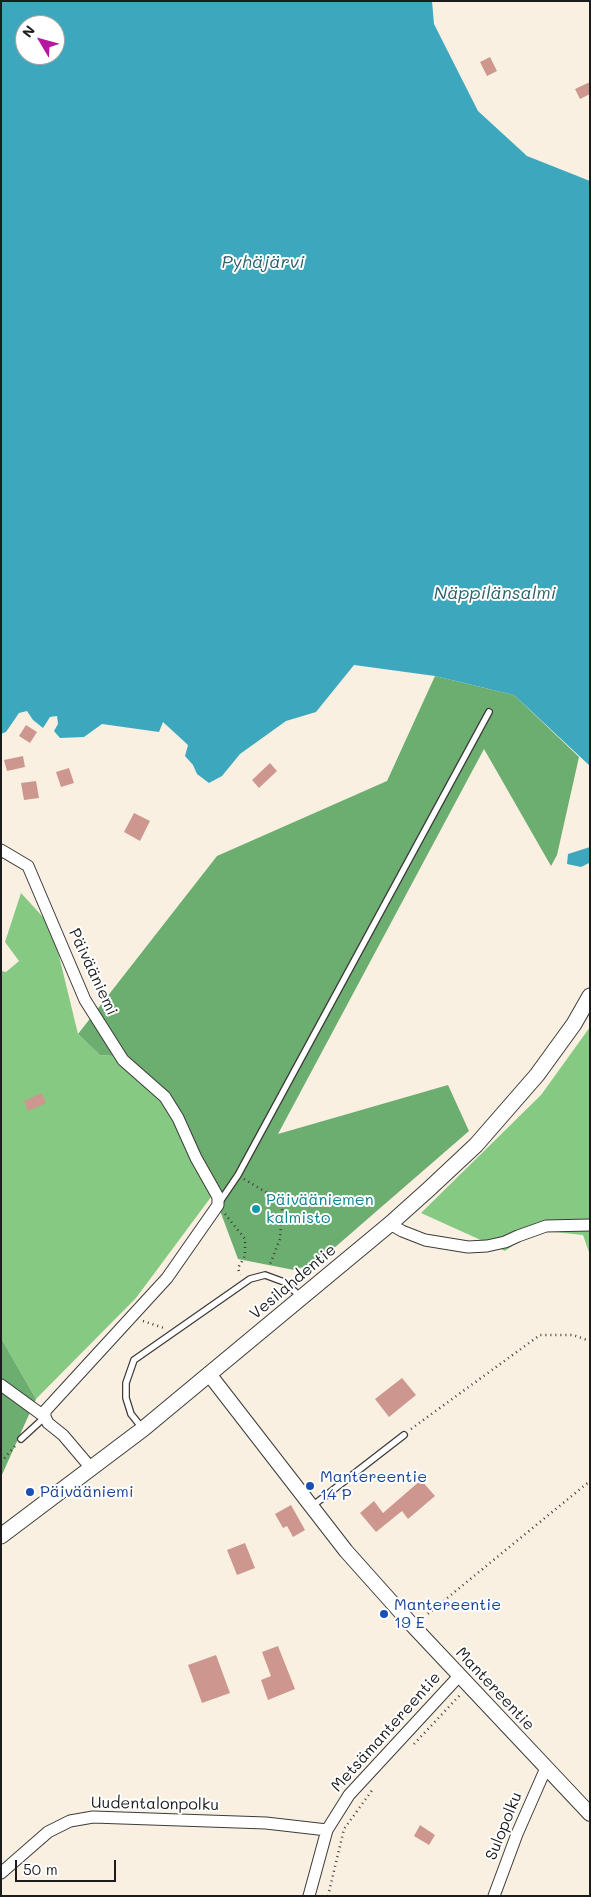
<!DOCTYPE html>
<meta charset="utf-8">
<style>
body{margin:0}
#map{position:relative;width:591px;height:1897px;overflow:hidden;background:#f9f0e2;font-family:Mali,sans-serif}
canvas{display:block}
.frame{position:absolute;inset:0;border:2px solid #1c1c1c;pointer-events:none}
.north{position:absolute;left:15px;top:15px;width:50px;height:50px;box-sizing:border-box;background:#fff;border:1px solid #a4a4a4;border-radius:50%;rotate:307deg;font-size:14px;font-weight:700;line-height:20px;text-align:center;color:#1c1c1c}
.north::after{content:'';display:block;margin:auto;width:18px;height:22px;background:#b5179e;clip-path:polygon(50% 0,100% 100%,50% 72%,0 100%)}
.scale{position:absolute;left:15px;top:1860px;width:101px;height:22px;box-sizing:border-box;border:2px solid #1c1c1c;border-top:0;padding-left:6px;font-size:15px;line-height:18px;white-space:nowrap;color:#1c1c1c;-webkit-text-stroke:4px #fff;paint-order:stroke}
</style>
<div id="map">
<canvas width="591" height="1897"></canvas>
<div class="frame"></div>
<div class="north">N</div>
<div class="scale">50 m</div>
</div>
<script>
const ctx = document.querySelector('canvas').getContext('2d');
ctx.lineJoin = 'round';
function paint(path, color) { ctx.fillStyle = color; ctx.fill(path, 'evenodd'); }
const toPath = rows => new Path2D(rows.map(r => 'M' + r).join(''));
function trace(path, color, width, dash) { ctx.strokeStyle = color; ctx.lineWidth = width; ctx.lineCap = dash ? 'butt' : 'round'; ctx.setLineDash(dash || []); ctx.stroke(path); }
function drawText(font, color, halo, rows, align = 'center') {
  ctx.font = font + ' Mali,sans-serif'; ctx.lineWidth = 4; ctx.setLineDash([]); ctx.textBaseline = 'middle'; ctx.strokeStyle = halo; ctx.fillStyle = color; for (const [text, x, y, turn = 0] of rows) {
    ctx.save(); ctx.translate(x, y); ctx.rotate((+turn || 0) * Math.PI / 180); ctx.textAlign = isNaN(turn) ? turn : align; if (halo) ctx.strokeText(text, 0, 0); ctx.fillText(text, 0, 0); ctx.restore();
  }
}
const green = toPath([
 [21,893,52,927,78,1034,100,1055,128,1057,169,1096,187,1122,214,1193,136,1298,36,1399,1,1338,1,971,6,972,19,961,5,942],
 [590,1027,590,1255,583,1235,535,1230,505,1251,421,1213,541,1095]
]);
const forest = toPath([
 [435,676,514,695,579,757,557,855,551,866,484,749,278,1134,448,1085,469,1131,318,1262,294,1270,238,1259,187,1122,169,1096,128,1057,100,1055,78,1034,217,856,387,781],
 [1,1338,36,1399,1,1477]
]);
const water = toPath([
 [1,1,432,1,434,24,478,111,527,156,590,181,590,766,514,695,435,676,354,665,316,712,286,721,240,754,222,776,209,783,197,774,193,765,185,756,188,745,163,722,159,732,102,724,84,737,60,738,54,731,58,724,57,716,50,717,43,728,33,720,27,711,19,713,6,732,1,734],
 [25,25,55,25,55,55,25,55],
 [590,847,589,863,581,867,567,864,568,854]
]);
const building = toPath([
 [490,57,497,71,487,76,480,62],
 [590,82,590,94,580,99,575,89],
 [26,725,37,732,30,743,19,736],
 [23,756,25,767,7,771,4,760],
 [270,763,277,771,259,788,252,780],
 [69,768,74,783,61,787,56,772],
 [36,781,39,798,24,800,21,783],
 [134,813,150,821,140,841,124,832],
 [42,1093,46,1103,28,1111,24,1101],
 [402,1378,416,1395,389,1417,375,1399],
 [421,1480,435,1496,408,1519,402,1511,376,1532,360,1513,374,1501,383,1513],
 [291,1505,305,1530,293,1537,287,1526,283,1528,275,1514],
 [245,1543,255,1568,237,1575,227,1550],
 [278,1646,295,1689,268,1700,261,1680,271,1676,262,1652],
 [216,1655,230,1693,202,1703,188,1665],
 [420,1825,435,1835,429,1845,414,1836]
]);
const path = toPath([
 [244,1179,274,1197,280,1203,282,1210,280,1239,269,1267],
 [225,1214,245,1239,245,1256,238,1268,240,1275],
 [143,1321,164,1328],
 [411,1429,540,1335,573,1335,590,1341],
 [1,1462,15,1446],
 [424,1617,590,1481],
 [414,1744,460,1695],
 [328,1896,344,1829,373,1789]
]);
const service = toPath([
 [219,1203,238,1175,489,712],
 [143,1429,131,1414,126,1398,126,1383,134,1360,250,1279,265,1275,284,1282,300,1296],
 [21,1439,45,1417],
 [311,1507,404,1435]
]);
const minor = toPath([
 [1,850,28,866,85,1000,123,1060,165,1097,178,1118,196,1158,218,1197,218,1205,167,1278,45,1411,45,1417,48,1423,63,1435,91,1468],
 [390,1224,402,1231,425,1240,468,1247,487,1246,505,1242,518,1236,546,1226,590,1225],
 [1,1385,45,1417],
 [1,1873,48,1832,70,1821,93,1817,266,1823,327,1830],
 [309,1896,327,1830,349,1795,459,1676],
 [494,1896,517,1834,546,1768]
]);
const tertiary = toPath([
 [209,1374,346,1551,413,1626,590,1814]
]);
const secondary = toPath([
 [1,1536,143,1429,390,1224,429,1189,476,1145,537,1075,574,1024,590,996]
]);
const markers = [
 [256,1209,5,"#0f9aa8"],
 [310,1486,5,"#1a4fb4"],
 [30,1492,5,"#1a4fb4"],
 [384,1614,5,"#1a4fb4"]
];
const streetNames = [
 ["Päivääniemi",93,972,65],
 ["Vesilahdentie",293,1282,-40],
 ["Mantereentie",495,1689,47],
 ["Metsämantereentie",386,1732,-48],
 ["Uudentalonpolku",155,1804,1],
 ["Sulopolku",504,1826,-68]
];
const cultureNames = [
 ["Päivääniemen",266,1200],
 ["kalmisto",266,1218]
];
const transitNames = [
 ["Mantereentie",320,1477],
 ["14 P",320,1495],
 ["Päivääniemi",40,1492],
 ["Mantereentie",394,1605],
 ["19 E",394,1623]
];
const waterNames = [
 ["Pyhäjärvi",263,262],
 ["Näppilänsalmi",495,593]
];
paint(green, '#86c982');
paint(forest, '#6cad70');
paint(water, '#3da8bd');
paint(building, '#cd978f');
trace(service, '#3d3c3a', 8);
trace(minor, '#3d3c3a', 13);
trace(tertiary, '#3d3c3a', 16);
trace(secondary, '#3d3c3a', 17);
trace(path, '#3d3c3a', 2.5, [1, 4]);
trace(service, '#fff', 5.5);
trace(minor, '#fff', 11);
trace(tertiary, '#fff', 14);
trace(secondary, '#fff', 15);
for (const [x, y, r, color] of markers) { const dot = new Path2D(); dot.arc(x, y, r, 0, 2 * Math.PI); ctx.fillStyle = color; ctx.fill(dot); trace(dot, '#fff', 2); }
drawText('16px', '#1c1c1c', '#fff', streetNames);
drawText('16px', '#0d838f', '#fff', cultureNames, 'left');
drawText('16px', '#164399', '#fff', transitNames, 'left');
drawText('italic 18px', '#2c626c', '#fff', waterNames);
</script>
